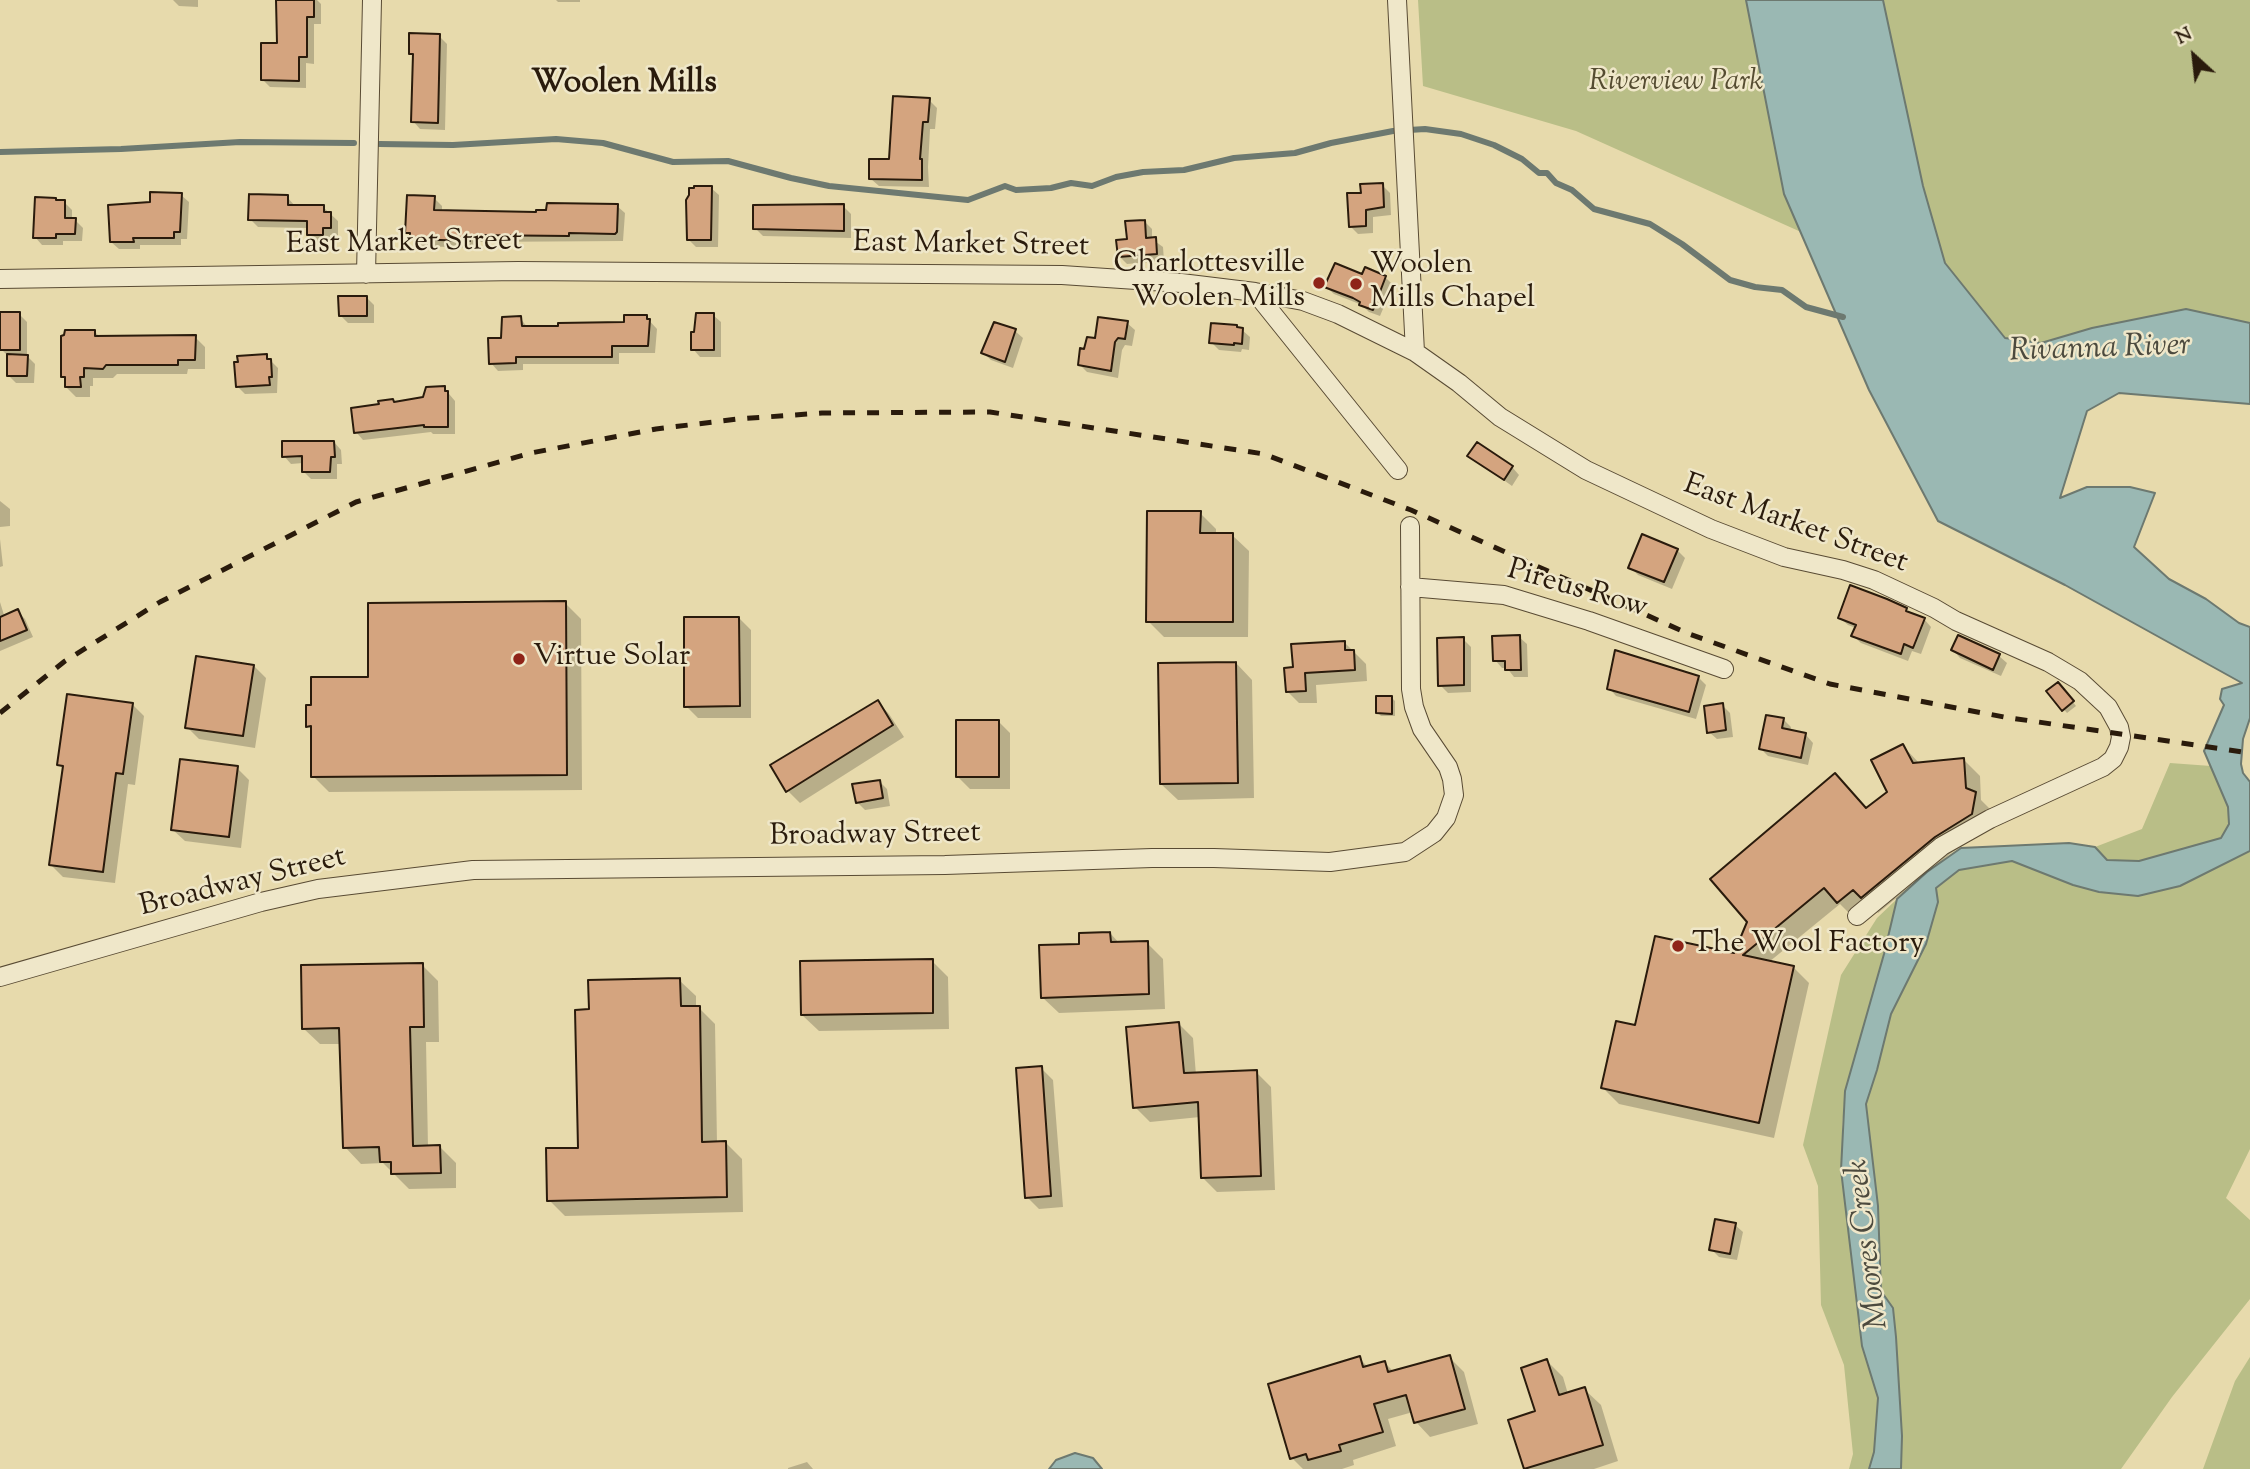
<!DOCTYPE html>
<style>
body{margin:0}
#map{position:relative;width:2250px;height:1469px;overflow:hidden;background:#e7daac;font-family:"Sorts Mill Goudy",serif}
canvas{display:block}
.north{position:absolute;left:2159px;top:21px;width:70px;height:70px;-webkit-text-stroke:5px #efe7c9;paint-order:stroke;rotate:333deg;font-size:19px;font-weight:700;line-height:28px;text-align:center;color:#2a1b0c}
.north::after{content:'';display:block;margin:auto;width:24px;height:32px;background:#2a1b0c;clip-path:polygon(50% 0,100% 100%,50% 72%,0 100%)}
</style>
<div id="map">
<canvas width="2250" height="1469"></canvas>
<div class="north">N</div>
</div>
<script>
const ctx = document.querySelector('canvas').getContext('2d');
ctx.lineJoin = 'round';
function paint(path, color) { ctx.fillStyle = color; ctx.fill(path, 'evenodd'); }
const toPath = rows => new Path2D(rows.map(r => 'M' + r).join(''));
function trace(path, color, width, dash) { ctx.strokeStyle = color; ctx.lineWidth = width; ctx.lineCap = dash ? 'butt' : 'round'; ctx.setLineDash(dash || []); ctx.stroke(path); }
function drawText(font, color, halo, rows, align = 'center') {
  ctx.font = font + ' "Sorts Mill Goudy",serif'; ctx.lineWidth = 5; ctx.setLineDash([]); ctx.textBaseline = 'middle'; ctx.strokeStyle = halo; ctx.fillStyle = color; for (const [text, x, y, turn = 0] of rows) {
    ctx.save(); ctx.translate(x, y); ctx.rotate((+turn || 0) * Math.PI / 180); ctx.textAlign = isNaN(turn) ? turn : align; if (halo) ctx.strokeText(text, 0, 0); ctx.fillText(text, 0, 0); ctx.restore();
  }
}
const green = toPath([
 [1418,0,1746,0,1784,194,1801,232,1576,131,1423,86],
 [1883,0,2250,0,2250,323,2186,309,2092,328,2041,343,2005,339,1945,263,1923,186],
 [2170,763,2211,766,2228,806,2229,824,2221,838,2139,861,2107,860,2095,847,2142,829],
 [2250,851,2250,1149,2226,1198,2250,1220,2250,1299,2172,1397,2121,1469,1901,1469,1902,1435,1896,1337,1893,1308,1881,1291,1878,1206,1866,1104,1877,1070,1891,1014,1926,943,1938,902,1936,888,1959,870,2012,861,2073,885,2100,892,2180,886],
 [1897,899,1884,954,1845,1091,1842,1129,1856,1295,1862,1346,1878,1398,1874,1452,1869,1469,1849,1469,1853,1454,1844,1365,1821,1305,1818,1186,1803,1145,1841,975,1877,918],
 [2250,1357,2250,1469,2203,1469,2235,1381]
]);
const water = toPath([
 [1746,0,1883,0,1923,186,1945,263,2005,338,2041,343,2092,328,2186,309,2250,323,2250,404,2119,393,2087,411,2060,498,2087,487,2130,487,2155,493,2134,547,2169,579,2206,599,2239,623,2250,627,2250,718,2243,739,2241,764,2243,773,2250,782,2250,851,2180,886,2138,896,2099,892,2073,885,2012,861,1959,870,1936,888,1938,902,1926,944,1891,1014,1877,1070,1866,1104,1878,1206,1881,1291,1893,1308,1896,1337,1902,1436,1901,1469,1869,1469,1874,1452,1878,1398,1862,1346,1841,1170,1845,1091,1884,954,1897,899,1927,872,1961,848,2069,843,2095,847,2107,860,2139,861,2221,838,2229,824,2228,807,2204,751,2224,705,2220,699,2222,689,2242,683,2065,585,1938,521,1869,390,1784,194,1746,0],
 [1075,1453,1093,1458,1102,1469,1049,1469,1056,1460,1075,1453]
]);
const shadow = toPath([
 [173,0,198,0,198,7,179,6],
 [278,0,317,0,321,4,321,24,314,24,314,64,306,63,306,88,270,87,263,80,278,45],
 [556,0,580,0,580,2,558,2],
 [439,36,447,44,445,130,420,129,413,121,415,57,411,53],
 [929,100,937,108,935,129,930,129,928,167,929,187,879,186,871,179,890,161],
 [1382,185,1390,193,1391,215,1373,217,1373,233,1358,234,1350,226,1362,195],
 [711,188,719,195,718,247,696,247,689,240],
 [181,195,189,202,187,239,181,239,181,245,140,245,140,249,119,249,111,242,152,203],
 [287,197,295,206,323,207,338,221,338,235,330,235,330,242,316,242,309,234,309,228,258,227,250,219],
 [434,198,442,206,442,212,538,214,617,206,625,213,623,241,477,242,477,248,419,246,407,232],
 [56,199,64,202,72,210,72,220,75,220,83,228,82,241,63,241,63,245,42,245,35,237],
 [843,206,851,214,851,238,763,236,755,228],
 [1144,221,1152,229,1152,239,1163,247,1164,261,1127,264,1119,256],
 [1363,276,1385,277,1393,285,1380,316,1369,312,1362,305,1334,294,1326,287],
 [366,297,374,305,374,323,348,323,341,316],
 [0,314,19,314,27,322,27,356,35,364,34,383,16,383,8,375,9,357,1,349,0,343],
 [713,315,721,322,721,357,700,357,693,349],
 [646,317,657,329,655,353,619,353,619,364,523,364,523,370,498,371,491,363,503,340,520,318,528,328,626,324],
 [1127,323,1135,330,1132,346,1125,345,1122,350,1118,378,1087,372,1079,364,1086,351,1096,340],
 [1242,330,1250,337,1249,350,1242,349,1241,352,1219,350,1211,342],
 [1015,331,1023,338,1013,368,991,360,983,353],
 [95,332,100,337,195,337,205,347,205,369,188,369,187,374,117,374,113,378,93,378,93,386,90,386,90,397,76,397,66,387,66,380,62,376],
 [266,356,278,368,277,393,245,394,238,387],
 [444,388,455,401,455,434,433,434,431,432,363,440,356,432,380,406,393,401,396,404,425,399],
 [334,442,341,450,342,464,337,464,337,479,311,479,303,471,303,463,291,464,284,456],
 [1477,461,1512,467,1519,475,1512,486],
 [0,501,10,509,10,526,0,527],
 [1200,513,1216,529,1216,535,1232,535,1249,551,1248,637,1164,637,1148,621],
 [0,539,3,566,0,567],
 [1677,550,1685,558,1672,589,1638,575,1630,567],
 [0,602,4,615,17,611,25,619,33,637,0,651],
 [565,603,581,619,582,790,329,792,313,776,313,731,308,726,370,679],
 [1906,609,1912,615,1924,619,1931,627,1921,654,1912,651,1908,661,1861,643,1853,636,1856,628,1848,625,1840,618],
 [739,618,751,630,751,718,698,718,686,706],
 [1519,637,1527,644,1528,677,1514,677,1507,668,1502,668,1495,660],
 [1959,637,1999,656,2007,663,2001,676,1960,658,1953,650],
 [1463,639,1471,647,1471,692,1448,693,1440,685],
 [1344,642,1366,664,1367,681,1316,685,1317,703,1299,703,1287,691,1295,669],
 [1236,663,1252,680,1254,798,1178,800,1161,784],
 [254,666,266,678,255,748,199,739,187,727],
 [1698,677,1706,685,1696,719,1616,696,1609,688],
 [2061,687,2076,706,2067,713,2048,691],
 [1392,698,1395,701,1395,716,1381,716,1378,713],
 [878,702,889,714,904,737,800,803,788,791],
 [132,704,144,716,135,785,128,784,115,883,63,877,51,865,64,769,59,764],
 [1722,705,1730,713,1733,737,1717,739,1709,732],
 [1784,720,1791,727,1790,732,1806,735,1813,743,1808,765,1768,756,1761,749],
 [998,721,1010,733,1010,789,970,789,958,777],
 [1903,746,1920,764,1964,760,1980,776,1981,800,1991,810,1988,830,1951,853,1878,913,1870,905,1854,918,1840,904,1769,962,1793,967,1809,983,1774,1138,1619,1104,1603,1088,1637,1027,1735,955,1867,809,1889,793],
 [237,768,249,780,241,848,185,841,173,830],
 [880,782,887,789,890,806,865,810,857,802],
 [1110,933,1120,944,1147,943,1163,959,1165,1009,1059,1013,1042,997,1081,945],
 [932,961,948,977,949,1029,819,1031,802,1015],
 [422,965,438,981,439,1042,426,1042,428,1147,440,1147,456,1163,456,1188,409,1189,383,1163,361,1164,345,1147,342,1044,320,1044,303,1028],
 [679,980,696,996,696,1008,699,1008,715,1024,717,1143,726,1143,742,1159,743,1212,565,1216,549,1200,579,1149,591,1011],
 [1179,1024,1193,1038,1196,1075,1256,1072,1271,1087,1275,1190,1217,1192,1203,1178,1200,1117,1150,1122,1135,1107],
 [1041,1068,1053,1080,1063,1207,1039,1209,1027,1197],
 [1735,1225,1743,1232,1737,1260,1719,1257,1711,1249],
 [1449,1357,1464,1372,1478,1424,1430,1437,1416,1422,1413,1412,1388,1419,1396,1446,1353,1460,1354,1465,1342,1469,1303,1469,1292,1458,1359,1358,1368,1367,1385,1363,1394,1372],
 [1547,1361,1563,1377,1568,1394,1584,1389,1601,1405,1618,1461,1594,1469,1526,1469,1510,1421,1537,1413],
 [807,1462,813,1469,788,1469,788,1468]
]);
const stream = toPath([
 [379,144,453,145,556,139,603,143,673,162,728,161,791,178,829,186,968,200,1005,186,1016,190,1051,188,1071,183,1092,186,1116,177,1143,172,1184,170,1234,158,1295,153,1331,143,1393,131,1425,129,1461,134,1494,145,1522,159,1539,173,1547,173,1556,183,1572,190,1594,209,1650,224,1682,244,1730,280,1755,287,1782,290,1806,307,1843,317],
 [0,152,121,149,240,142,354,143]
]);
const building = toPath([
 [276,0,314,0,314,17,307,17,307,57,299,57,299,81,261,80,261,43,277,43,276,0],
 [409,33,440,34,438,123,411,122,413,54,409,54,409,33],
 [893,96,930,98,928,122,923,122,920,159,922,159,922,180,869,179,869,159,889,159,893,96],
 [1383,183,1384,207,1366,210,1366,226,1349,227,1347,193,1361,193,1360,184,1383,183],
 [694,186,712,186,711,240,687,240,686,200,689,195,689,188,694,188,694,186],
 [150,192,182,193,180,232,174,232,174,238,133,238,134,242,110,242,108,205,150,202,150,192],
 [249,194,288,195,288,205,324,205,324,212,331,212,331,228,323,228,323,235,307,235,307,221,248,220,249,194],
 [407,195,435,196,434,210,536,212,536,210,546,210,547,203,618,204,617,232,615,234,569,233,569,236,470,235,470,241,410,239,410,233,405,233,407,195],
 [35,197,56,198,56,200,65,200,65,218,76,218,75,234,56,234,56,238,33,238,35,197],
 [844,204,844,231,753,229,753,205,844,204],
 [1145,220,1146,238,1156,237,1157,254,1118,257,1116,240,1127,239,1125,221,1145,220],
 [1335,263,1362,274,1365,267,1386,276,1373,310,1359,305,1360,302,1353,298,1324,287,1335,263],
 [338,296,367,296,367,316,339,316,338,296],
 [0,312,20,312,20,350,0,350,0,312],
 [696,313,714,313,714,350,691,350,691,332,694,332,696,313],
 [624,315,647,315,647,319,650,319,648,346,612,346,612,357,516,357,516,363,489,364,488,338,501,338,502,317,521,316,522,326,558,326,558,323,624,322,624,315],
 [1098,317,1128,321,1125,339,1118,338,1115,342,1111,371,1078,365,1080,348,1084,349,1087,337,1095,338,1098,317],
 [994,322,1016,329,1005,362,981,353,994,322],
 [1211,323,1237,325,1237,327,1243,328,1242,344,1234,343,1234,345,1209,343,1211,323],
 [65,330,95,330,95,336,196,335,195,360,178,360,178,365,106,365,103,369,84,368,84,377,80,377,81,387,65,387,65,377,61,377,61,336,64,335,65,330],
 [7,354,28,355,27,376,7,376,7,354],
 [267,354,267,359,271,359,272,377,269,377,270,385,236,387,234,362,238,362,237,356,267,354],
 [445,386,445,391,448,391,448,427,424,427,424,425,354,433,351,408,379,404,378,401,393,399,394,402,423,397,426,387,445,386],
 [282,441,334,441,335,457,331,457,330,472,302,472,302,456,282,457,282,441],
 [1477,442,1513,466,1504,480,1467,456,1477,442],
 [1147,511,1201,511,1200,533,1233,533,1233,622,1146,622,1147,511],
 [1642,534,1678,549,1664,582,1628,568,1642,534],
 [1850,585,1887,599,1907,608,1906,611,1925,618,1913,648,1904,644,1901,654,1851,636,1856,625,1838,618,1850,585],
 [566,601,567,775,311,777,311,726,306,727,306,705,311,705,311,677,368,677,368,603,566,601],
 [18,609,27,630,0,641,0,617,18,609],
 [684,617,739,617,740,706,684,707,684,617],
 [1520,635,1521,670,1505,670,1505,661,1493,661,1492,636,1520,635],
 [1958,635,2000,654,1993,670,1951,650,1958,635],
 [1464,637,1464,685,1438,686,1437,638,1464,637],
 [1345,641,1345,650,1354,650,1355,670,1305,673,1306,691,1286,692,1284,668,1293,667,1291,644,1345,641],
 [1615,650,1699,676,1689,712,1607,689,1615,650],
 [196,656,254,665,243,736,185,728,196,656],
 [1236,662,1238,783,1160,784,1158,663,1236,662],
 [2058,682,2074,701,2062,711,2046,691,2058,682],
 [67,694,133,703,123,774,116,773,103,872,49,865,63,766,57,765,67,694],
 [1376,696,1392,696,1392,714,1376,713,1376,696],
 [878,700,893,725,786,792,770,765,878,700],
 [1723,703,1726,730,1707,733,1704,706,1723,703],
 [1766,715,1784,718,1782,728,1806,733,1801,758,1759,749,1766,715],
 [956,720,999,720,999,777,956,777,956,720],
 [1903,744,1913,763,1964,758,1966,788,1976,792,1972,814,1935,837,1861,898,1853,890,1837,903,1824,888,1743,955,1794,966,1759,1123,1601,1088,1616,1021,1635,1025,1655,936,1734,953,1747,922,1710,879,1835,773,1866,808,1887,792,1871,760,1903,744],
 [180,759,238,766,229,837,171,830,180,759],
 [880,780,883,798,856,803,852,784,880,780],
 [1110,932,1111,942,1148,941,1149,994,1041,998,1039,945,1079,944,1079,933,1110,932],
 [933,959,933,1013,801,1015,800,961,933,959],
 [423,963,424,1027,410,1027,413,1146,440,1145,441,1173,391,1174,391,1162,380,1162,379,1147,343,1148,339,1028,302,1029,301,965,423,963],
 [680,978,681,1006,700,1006,702,1142,726,1141,727,1197,547,1201,546,1148,578,1148,575,1010,589,1009,588,980,680,978],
 [1179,1022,1184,1073,1257,1070,1261,1176,1201,1178,1198,1102,1133,1108,1126,1027,1179,1022],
 [1042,1066,1051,1196,1025,1198,1016,1068,1042,1066],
 [1715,1219,1736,1223,1730,1254,1709,1250,1715,1219],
 [1450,1355,1465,1409,1414,1423,1406,1395,1374,1404,1383,1432,1339,1445,1341,1451,1308,1460,1306,1454,1290,1459,1268,1384,1360,1356,1363,1367,1385,1361,1388,1372,1450,1355],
 [1547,1359,1559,1395,1585,1387,1603,1445,1524,1469,1508,1420,1535,1411,1521,1368,1547,1359]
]);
const minor = toPath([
 [1397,0,1415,352],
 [366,274,372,0],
 [0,279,518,271,1062,275,1181,283,1255,292,1303,301,1338,314,1415,352,1459,383,1500,417,1586,470,1711,529,1784,557,1843,570,1874,580,1934,608,1956,621,2048,662,2080,681,2108,707,2119,727,2121,737,2119,747,2113,759,2103,767,1990,819,1942,846,1857,916],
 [1255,292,1398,470],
 [1410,587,1504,595,1589,621,1724,669],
 [0,977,261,902,318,889,473,870,945,865,1152,858,1214,858,1330,862,1405,852,1434,833,1446,818,1454,795,1452,779,1448,767,1422,729,1414,707,1411,689,1410,526]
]);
const rail = toPath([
 [0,713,65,661,160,602,356,502,531,453,656,429,738,419,822,413,990,412,1264,454,1411,510,1689,634,1830,684,2004,717,2250,753]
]);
const markers = [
 [1319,283,7,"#8f2418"],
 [1356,284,7,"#8f2418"],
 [519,659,7,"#8f2418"],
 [1678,946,7,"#8f2418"]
];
const parkNames = [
 ["Riverview Park",1676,84]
];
const streetNames = [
 ["East Market Street",404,245,-1],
 ["East Market Street",971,247,1],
 ["East Market Street",1795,526,20],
 ["Pireus Row",1577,591,16],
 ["Broadway Street",875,837,-1],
 ["Broadway Street",243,884,-14]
];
const poiNames = [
 ["Charlottesville",1305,266,"right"],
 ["Woolen Mills",1305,300,"right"],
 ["Woolen",1370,267],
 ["Mills Chapel",1370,301],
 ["Virtue Solar",533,659],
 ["The Wool Factory",1692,946]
];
const neighbourhoodNames = [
 ["Woolen Mills",624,86]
];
const waterNames = [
 ["Rivanna River",2100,351,-2],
 ["Moores Creek",1870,1244,-97]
];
paint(green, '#b9be87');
paint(water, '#9ab8b3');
trace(water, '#6d7970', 2);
paint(shadow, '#0003');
trace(stream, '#6d7970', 6);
paint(building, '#d4a47f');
trace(building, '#2a1b0c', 2);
trace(minor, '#594b34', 20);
trace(minor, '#efe7c9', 18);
trace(rail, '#2a1b0c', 5, [12, 12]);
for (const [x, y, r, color] of markers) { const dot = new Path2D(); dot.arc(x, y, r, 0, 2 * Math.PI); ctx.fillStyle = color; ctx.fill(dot); trace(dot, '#efe7c9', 2.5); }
drawText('italic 30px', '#554c31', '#efe7c9', parkNames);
drawText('30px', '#2a1b0c', '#efe7c9', streetNames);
drawText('30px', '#2a1b0c', '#efe7c9', poiNames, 'left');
drawText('bold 32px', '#2a1b0c', '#efe7c9', neighbourhoodNames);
drawText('italic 32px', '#4c4a3e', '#efe7c9', waterNames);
</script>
